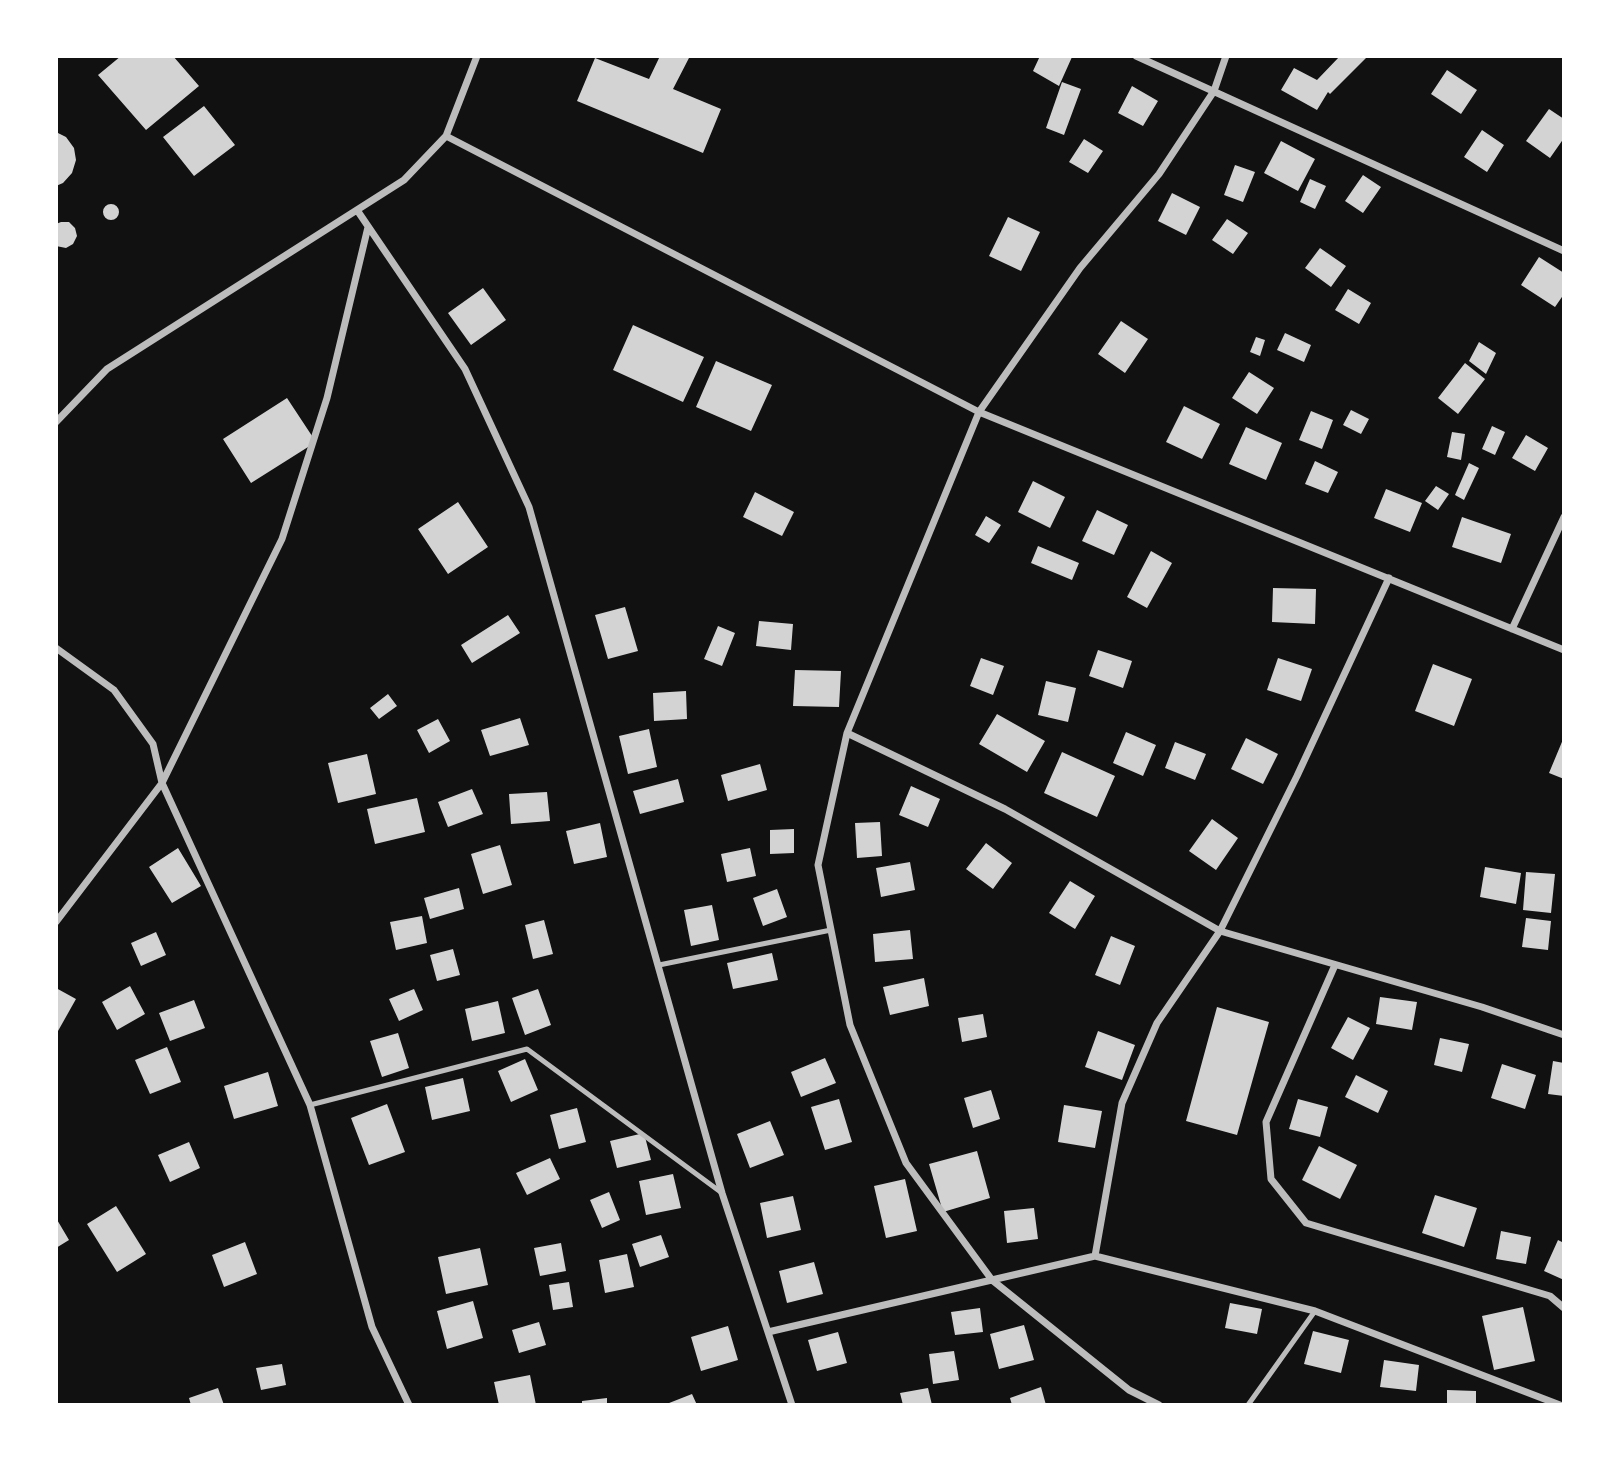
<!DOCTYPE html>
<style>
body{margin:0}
#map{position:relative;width:1620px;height:1461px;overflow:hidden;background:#111;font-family:Poppins,sans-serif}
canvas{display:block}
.frame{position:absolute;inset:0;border:58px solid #fff;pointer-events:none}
</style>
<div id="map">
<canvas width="1620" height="1461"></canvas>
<div class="frame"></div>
</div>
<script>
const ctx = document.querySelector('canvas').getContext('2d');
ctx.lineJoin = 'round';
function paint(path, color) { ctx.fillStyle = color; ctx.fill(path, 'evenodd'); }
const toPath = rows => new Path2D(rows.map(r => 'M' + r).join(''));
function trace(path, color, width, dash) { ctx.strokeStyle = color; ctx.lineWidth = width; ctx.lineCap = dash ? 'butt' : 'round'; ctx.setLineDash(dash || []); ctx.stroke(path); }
const building = toPath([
 [121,56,173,56,199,86,146,130,98,75],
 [660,56,690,56,673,89,721,109,703,153,577,101,595,58,649,79],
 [1040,56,1072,57,1059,86,1033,71],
 [1340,56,1364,56,1366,58,1330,94,1328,92,1317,110,1281,90,1294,68,1317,80],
 [1447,70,1477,90,1461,114,1431,94],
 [1062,82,1081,89,1064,135,1046,128],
 [1132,86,1158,101,1143,126,1118,113],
 [204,106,235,145,194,176,163,137],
 [1549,109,1564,119,1564,138,1550,158,1526,141],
 [1482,130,1504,145,1487,172,1464,157],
 [56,132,66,137,74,148,76,160,72,173,63,183,56,186],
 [1084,139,1103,151,1088,173,1069,162],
 [1281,141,1315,159,1298,191,1264,173],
 [1235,165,1255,172,1243,202,1224,195],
 [1363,175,1381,187,1363,213,1345,201],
 [1310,179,1326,186,1315,209,1300,202],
 [1172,193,1200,207,1186,235,1158,221],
 '103 212a8 8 0 1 1 16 0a8 8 0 1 1-16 0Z',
 [1008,217,1040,232,1021,271,989,256],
 [1227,219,1248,233,1233,254,1212,240],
 [61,222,69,222,75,228,77,236,73,244,66,248,56,246,56,224],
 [1320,248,1346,266,1331,287,1305,268],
 [1539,257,1564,273,1564,294,1555,307,1521,285],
 [483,288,506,320,471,345,448,313],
 [1348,289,1371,303,1359,324,1335,310],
 [1121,321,1148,339,1125,373,1098,354],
 [633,325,704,357,683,402,613,370],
 [1285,333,1311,345,1304,362,1277,350],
 [1256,337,1265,340,1260,356,1250,352],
 [1479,342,1496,353,1486,374,1469,361],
 [716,361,772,385,751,431,696,407],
 [1465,363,1485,379,1458,414,1438,398],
 [1249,372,1274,388,1257,414,1232,398],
 [287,398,316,442,251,483,223,439],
 [1184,406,1220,424,1202,459,1166,442],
 [1351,410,1369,419,1361,434,1343,425],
 [1311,411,1333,420,1322,449,1299,440],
 [1492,426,1505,432,1495,455,1482,449],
 [1246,427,1282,443,1266,480,1229,464],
 [1452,432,1465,434,1461,460,1447,457],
 [1526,435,1548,448,1535,471,1512,458],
 [1315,461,1338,472,1328,493,1305,484],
 [1469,463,1479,468,1464,500,1455,495],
 [1033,481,1065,497,1050,528,1018,512],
 [1436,486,1449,494,1438,510,1425,501],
 [1386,489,1422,503,1410,532,1374,518],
 [755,492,794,512,782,536,743,517],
 [458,502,488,547,448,574,418,529],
 [1097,510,1128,525,1114,555,1082,541],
 [986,516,1001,525,989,543,975,535],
 [1462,517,1511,534,1501,563,1452,547],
 [1038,546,1079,563,1072,580,1031,563],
 [1151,551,1172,563,1147,608,1127,597],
 [1273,588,1316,589,1315,624,1272,622],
 [625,607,638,651,608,659,595,615],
 [508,615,520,633,472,663,461,645],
 [759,621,793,624,791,650,756,646],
 [718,626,735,633,722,666,704,659],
 [1098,650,1132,661,1123,688,1089,676],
 [981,658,1004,666,993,695,970,686],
 [1278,658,1312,669,1301,701,1267,690],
 [1433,664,1472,679,1454,726,1415,711],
 [795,670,841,671,839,707,793,706],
 [1046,681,1076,688,1068,722,1038,715],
 [686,691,687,719,654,721,653,693],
 [388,694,397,706,379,719,370,708],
 [997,714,1045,741,1027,772,979,744],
 [520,718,529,745,490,756,481,730],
 [438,719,450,741,429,753,417,730],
 [649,729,657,767,628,774,619,736],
 [1126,732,1156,745,1143,776,1113,763],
 [1564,737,1564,779,1549,773],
 [1246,738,1278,754,1263,784,1231,769],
 [1175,742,1206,754,1195,780,1165,768],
 [1062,752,1115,776,1097,817,1044,793],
 [367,754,376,794,338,803,328,763],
 [760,764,767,790,728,801,721,775],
 [678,779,684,802,640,814,633,791],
 [911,786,940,799,928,827,899,815],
 [472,789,483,814,448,827,438,802],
 [547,792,550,821,511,824,509,794],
 [417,798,425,832,375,844,367,809],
 [1212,819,1238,838,1216,870,1189,851],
 [880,822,882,856,857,858,855,823],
 [600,823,607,857,574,864,566,831],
 [794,829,794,853,770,854,770,830],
 [986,843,1012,863,993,889,966,869],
 [500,845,512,885,483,894,471,854],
 [178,848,201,886,172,903,149,867],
 [750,848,756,876,727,882,721,854],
 [910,862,915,890,881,897,876,868],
 [1485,867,1521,873,1516,904,1480,897],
 [1526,872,1555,874,1551,913,1523,910],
 [1070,881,1095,896,1075,929,1049,913],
 [459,888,464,909,430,919,424,898],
 [777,889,787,917,763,926,753,898],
 [712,905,719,940,691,946,684,910],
 [422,916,427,943,396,950,390,922],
 [1526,918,1551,921,1548,950,1522,947],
 [544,920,553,954,533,959,525,925],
 [910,930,913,959,875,962,873,934],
 [156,932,166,955,141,966,131,943],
 [1111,936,1135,946,1120,985,1095,975],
 [453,949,460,975,437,981,430,955],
 [772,953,778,980,733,989,727,963],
 [924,978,929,1006,890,1015,883,987],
 [130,986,145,1014,117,1030,102,1002],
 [56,988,76,999,58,1031,56,1030],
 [414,989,423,1010,399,1021,389,999],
 [538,989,551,1025,525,1035,512,998],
 [1380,997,1417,1002,1412,1030,1376,1024],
 [194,1000,205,1028,170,1041,159,1013],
 [498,1001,505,1033,472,1041,465,1009],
 [1217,1007,1269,1022,1237,1135,1186,1121],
 [983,1014,987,1037,962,1042,958,1018],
 [1348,1017,1370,1028,1353,1060,1331,1048],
 [1098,1031,1135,1045,1122,1080,1085,1067],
 [398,1033,409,1068,382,1077,370,1041],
 [1440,1038,1469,1044,1462,1072,1434,1065],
 [167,1047,181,1082,150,1094,135,1060],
 [825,1058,836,1083,801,1097,791,1072],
 [525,1059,538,1090,511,1102,498,1071],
 [1553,1061,1564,1063,1564,1096,1548,1094],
 [1502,1064,1536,1075,1525,1109,1491,1098],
 [268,1072,278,1106,234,1119,224,1086],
 [1356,1075,1388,1091,1378,1113,1345,1097],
 [463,1078,470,1111,432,1120,425,1087],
 [991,1090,1000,1119,973,1128,964,1098],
 [839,1099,852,1142,825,1150,811,1107],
 [1298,1099,1328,1107,1320,1137,1289,1129],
 [387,1104,405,1152,369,1165,351,1118],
 [1064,1105,1102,1111,1095,1148,1058,1142],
 [577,1108,586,1142,559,1149,550,1115],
 [770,1121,784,1155,750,1168,737,1134],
 [644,1133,651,1160,617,1168,610,1141],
 [189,1142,200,1168,170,1182,158,1155],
 [1319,1146,1357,1165,1340,1199,1302,1180],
 [977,1151,990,1198,943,1212,929,1164],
 [550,1158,560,1179,527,1195,516,1173],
 [673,1174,681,1208,646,1215,639,1181],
 [905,1179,917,1231,886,1238,874,1186],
 [609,1192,620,1220,602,1228,590,1200],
 [1435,1195,1477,1208,1464,1247,1422,1233],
 [793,1196,801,1230,767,1238,760,1203],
 [116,1206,146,1254,117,1272,87,1224],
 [1034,1208,1038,1239,1007,1243,1004,1211],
 [56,1218,69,1240,56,1248],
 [1501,1231,1531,1237,1526,1264,1496,1259],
 [661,1235,669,1257,640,1267,632,1244],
 [1558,1240,1564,1243,1564,1280,1544,1271],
 [245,1242,257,1274,224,1287,212,1255],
 [561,1243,566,1271,540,1276,534,1248],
 [480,1248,488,1285,446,1294,438,1257],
 [627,1254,634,1287,605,1293,599,1260],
 [814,1262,823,1294,787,1303,779,1271],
 [569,1282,573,1307,553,1310,549,1285],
 [473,1301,483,1338,447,1349,437,1311],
 [1230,1303,1262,1309,1257,1334,1225,1328],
 [1523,1307,1535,1361,1494,1370,1482,1316],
 [980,1308,983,1332,955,1335,951,1312],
 [539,1322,546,1345,519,1353,512,1330],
 [1024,1325,1034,1360,999,1369,990,1334],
 [728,1326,738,1360,701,1371,691,1337],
 [1313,1331,1349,1340,1341,1373,1304,1364],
 [838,1332,847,1363,817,1371,808,1340],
 [954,1351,959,1380,933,1384,929,1354],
 [1384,1360,1419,1365,1416,1391,1380,1387],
 [282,1364,286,1385,261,1390,256,1368],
 [530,1375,536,1405,499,1405,494,1382],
 [1041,1387,1046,1405,1012,1405,1010,1398],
 [218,1388,224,1405,191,1405,189,1398],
 [928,1388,932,1405,903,1405,900,1393],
 [1447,1390,1476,1391,1476,1405,1447,1405],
 [692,1394,697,1405,664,1405],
 [607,1398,607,1405,582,1405,582,1401]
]);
const service = toPath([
 [659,965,831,930],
 [310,1105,527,1049,722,1193],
 [1248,1405,1315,1311]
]);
const minor = toPath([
 [1136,56,1564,251],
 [446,136,979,412,1564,650],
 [357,210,465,369,529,507,722,1193,792,1405],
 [56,422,107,369,404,180,446,136,477,56],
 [1512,629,1564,517],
 [56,648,114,690,153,744,162,783,310,1105,372,1327,409,1405],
 [847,733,1005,809,1220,931,1482,1007,1564,1035],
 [56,922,162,783,282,539,327,398,368,227],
 [1335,965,1266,1122,1271,1179,1306,1223,1550,1296,1564,1308],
 [1095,1256,1122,1103,1157,1023,1220,931,1297,776,1389,578],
 [768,1332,1095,1256,1315,1311,1560,1405],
 [1159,1405,1129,1390,992,1280,906,1163,850,1025,818,865,847,733,979,412,1080,268,1159,174,1214,91,1226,56]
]);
paint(building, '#d3d3d3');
trace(service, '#bcbcbc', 5);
trace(minor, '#bcbcbc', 7);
</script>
